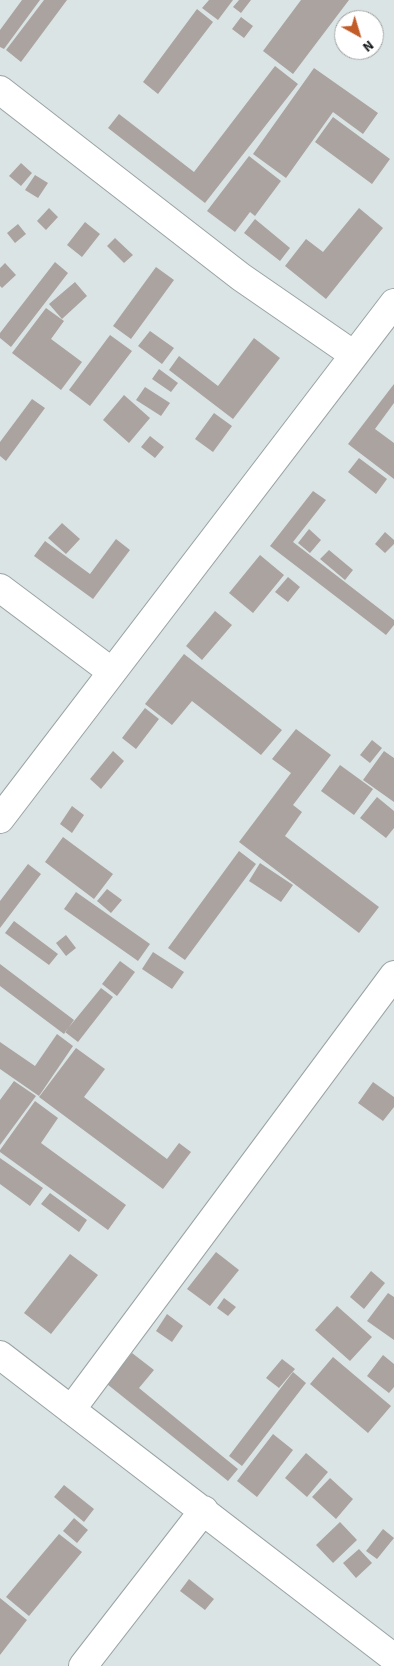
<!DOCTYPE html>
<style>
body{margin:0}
#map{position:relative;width:394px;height:1666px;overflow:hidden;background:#dae4e5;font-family:"Source Sans 3",sans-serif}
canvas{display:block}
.north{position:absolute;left:334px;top:10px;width:50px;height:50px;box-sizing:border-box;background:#fff;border:1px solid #a1a2a2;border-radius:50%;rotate:141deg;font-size:14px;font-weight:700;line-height:20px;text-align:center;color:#131617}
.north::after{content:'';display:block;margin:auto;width:18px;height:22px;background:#c25d2a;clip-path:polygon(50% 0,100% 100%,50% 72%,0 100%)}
</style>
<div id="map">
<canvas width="394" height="1666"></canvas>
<div class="north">N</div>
</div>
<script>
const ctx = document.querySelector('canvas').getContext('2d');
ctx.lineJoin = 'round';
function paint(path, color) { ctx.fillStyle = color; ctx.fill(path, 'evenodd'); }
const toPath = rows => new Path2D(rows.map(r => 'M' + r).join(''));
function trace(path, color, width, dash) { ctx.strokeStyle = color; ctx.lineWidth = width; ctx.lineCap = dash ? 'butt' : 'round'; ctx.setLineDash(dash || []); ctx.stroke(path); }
const building = toPath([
 [22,0,40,0,4,49,0,47,0,30],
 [44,0,67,0,21,62,6,50],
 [209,0,233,0,218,20,202,8],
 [239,0,251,0,241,13,233,7],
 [301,0,349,0,293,74,263,51],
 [197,9,213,22,158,94,143,82],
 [241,17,253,26,244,38,232,29],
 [275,66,298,84,205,203,108,128,119,114,194,172],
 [314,68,378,113,363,134,333,112,286,178,253,154],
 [333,117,390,159,372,184,315,142],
 [249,156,281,181,255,216,250,212,235,232,207,211],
 [21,163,32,173,21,186,9,176],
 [35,175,48,183,38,198,25,190],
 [49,208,58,217,46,230,37,221],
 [359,208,383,228,326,299,285,266,306,239,323,252],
 [255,219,290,248,280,261,244,233],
 [85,222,100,234,82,257,67,245],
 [18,224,26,234,15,243,7,233],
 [115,238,133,255,124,263,107,246],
 [55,262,68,273,11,347,0,338,0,333],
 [5,263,16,275,2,288,0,286,0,268],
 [156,267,174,280,131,339,113,326],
 [75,282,87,296,62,319,49,304],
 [46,308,64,321,51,339,82,362,61,390,12,353],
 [150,331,174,348,162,364,138,346],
 [110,335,132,351,90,406,69,390],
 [254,338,280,358,233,419,169,370,179,356,218,386],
 [159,369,178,383,171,392,152,379],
 [394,384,394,403,375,429,394,443,394,479,348,444],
 [145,387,170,403,161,416,136,400],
 [124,395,150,418,129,443,103,420],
 [32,399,45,408,6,461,0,456,0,442],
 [214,413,232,426,213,452,195,439],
 [150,436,164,447,155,458,141,447],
 [359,458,387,479,376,494,348,472],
 [313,491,326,500,293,542,394,620,394,625,386,635,270,546],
 [62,523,80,539,66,554,48,538],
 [309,529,321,540,310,553,298,543],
 [385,532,394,540,394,544,385,553,375,544],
 [116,539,130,550,93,599,34,556,45,541,90,574],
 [329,550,353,570,345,580,320,559],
 [260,555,284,575,253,613,229,593],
 [288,577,300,587,288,602,275,592],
 [215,611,232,625,202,660,186,646],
 [184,654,282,730,261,755,192,701,172,725,145,704],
 [145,708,159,719,136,749,122,738],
 [296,729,331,755,293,805,302,812,285,836,379,907,359,933,239,842,291,773,272,759],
 [372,740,382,748,370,763,360,755],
 [113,751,124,761,101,789,90,779],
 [384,751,394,758,394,802,363,780],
 [340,765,373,789,354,815,321,791],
 [377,797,394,811,394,828,386,838,360,818],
 [72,806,84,815,72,833,60,824],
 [63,837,113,874,94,899,45,862],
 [239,851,256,864,185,960,168,948],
 [260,863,293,885,281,902,249,881],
 [28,864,41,874,0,928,0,901],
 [107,889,122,900,111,913,97,901],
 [76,892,150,944,138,961,64,909],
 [14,921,58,954,49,965,5,933],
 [66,935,76,948,66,956,56,943],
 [153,952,184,972,172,989,142,969],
 [120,961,135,972,117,996,102,984],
 [0,964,74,1020,64,1034,0,986],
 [101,988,113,997,78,1042,65,1032],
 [57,1034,73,1046,39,1096,0,1069,0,1042,35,1066],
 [76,1048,105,1069,84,1097,167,1159,179,1143,191,1152,163,1189,39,1097],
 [14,1081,36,1096,0,1145,0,1100],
 [373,1082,394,1097,394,1107,383,1121,358,1103],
 [35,1101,58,1118,41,1143,126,1205,108,1230,0,1152,0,1150],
 [0,1158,43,1188,30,1206,0,1184],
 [50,1193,87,1220,79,1232,41,1204],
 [216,1252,239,1270,210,1306,187,1289],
 [70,1254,98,1275,51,1334,24,1313],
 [371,1271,385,1283,364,1309,350,1297],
 [388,1293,394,1297,394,1340,367,1321],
 [224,1298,236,1307,228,1316,217,1308],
 [337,1306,372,1337,350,1361,315,1330],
 [167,1314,183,1326,172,1342,156,1331],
 [132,1353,154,1370,139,1388,238,1469,228,1481,107,1384],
 [383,1355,394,1364,394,1387,389,1393,367,1376],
 [333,1357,391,1406,368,1433,310,1384],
 [282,1359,295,1369,279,1388,266,1378],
 [293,1372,306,1383,242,1466,229,1456],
 [273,1434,293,1450,257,1497,237,1481],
 [306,1453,328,1472,307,1497,285,1478],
 [330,1478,353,1499,336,1519,312,1497],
 [64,1485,94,1509,84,1522,54,1497],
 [74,1518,88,1530,77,1543,63,1531],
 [340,1522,357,1540,333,1563,316,1545],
 [383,1529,394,1538,377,1559,366,1551],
 [59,1534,82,1552,29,1616,6,1597],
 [359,1549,372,1563,356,1578,343,1563],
 [189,1579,214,1599,205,1610,180,1591],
 [0,1598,27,1620,0,1655]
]);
const street = toPath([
 [0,90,241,277,354,355],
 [0,588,112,672],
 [0,819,394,303],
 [0,1355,394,1658],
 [71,1410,394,975],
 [83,1666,204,1510]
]);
paint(building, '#aba39f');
trace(street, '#9aa3a4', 30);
trace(street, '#fff', 28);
</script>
